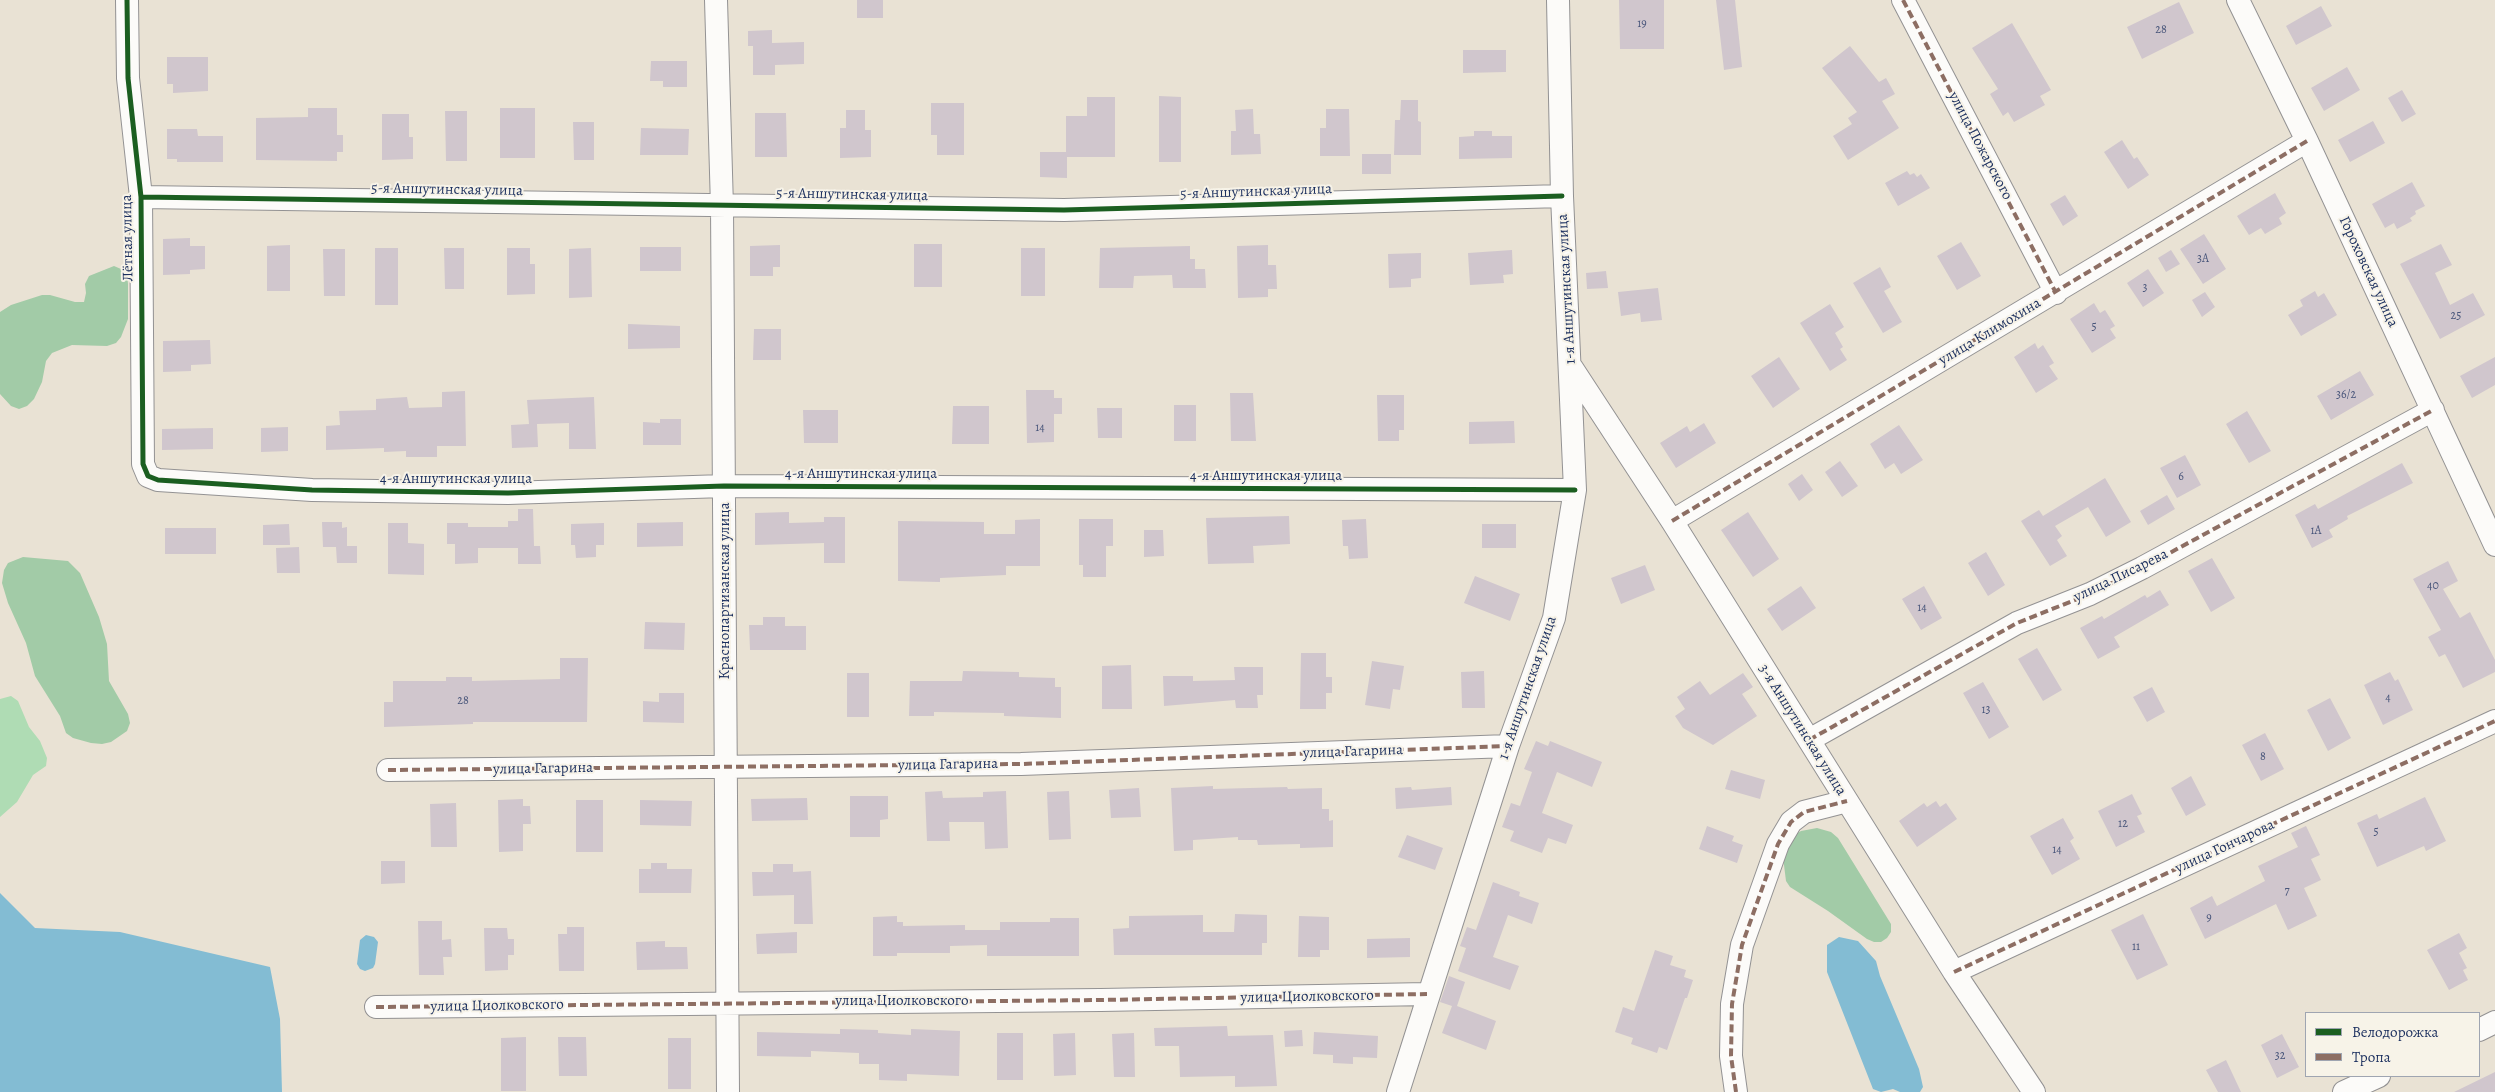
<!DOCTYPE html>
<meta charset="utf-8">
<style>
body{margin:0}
#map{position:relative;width:2495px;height:1092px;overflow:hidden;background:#e9e2d4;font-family:Alegreya,serif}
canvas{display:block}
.legend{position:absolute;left:2305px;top:1012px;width:175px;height:65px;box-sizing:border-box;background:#f7f3e8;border:1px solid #9fa5b1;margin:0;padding:6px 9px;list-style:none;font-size:15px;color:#1b2f5e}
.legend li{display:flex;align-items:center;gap:10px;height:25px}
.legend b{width:25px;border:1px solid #9fa5b1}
</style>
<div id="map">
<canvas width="2495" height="1092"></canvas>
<ul class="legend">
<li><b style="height:6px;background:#1b5e20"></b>Велодорожка</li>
<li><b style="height:6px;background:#8d6e63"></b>Тропа</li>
</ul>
</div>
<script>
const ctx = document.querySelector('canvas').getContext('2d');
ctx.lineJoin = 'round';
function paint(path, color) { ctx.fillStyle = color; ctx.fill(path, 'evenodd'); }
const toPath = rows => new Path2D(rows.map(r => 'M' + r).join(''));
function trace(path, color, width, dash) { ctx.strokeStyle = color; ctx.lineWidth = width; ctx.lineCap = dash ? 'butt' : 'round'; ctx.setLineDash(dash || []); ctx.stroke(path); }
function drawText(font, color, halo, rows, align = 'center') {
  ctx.font = font + ' Alegreya,serif'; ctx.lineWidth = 4; ctx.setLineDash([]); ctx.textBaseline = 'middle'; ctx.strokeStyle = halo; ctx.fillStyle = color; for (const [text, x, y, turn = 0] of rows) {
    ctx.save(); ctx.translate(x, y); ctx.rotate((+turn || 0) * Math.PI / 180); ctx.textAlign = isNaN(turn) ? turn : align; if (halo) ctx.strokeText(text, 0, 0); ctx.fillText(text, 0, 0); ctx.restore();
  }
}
const green = toPath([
 [11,696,18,701,29,727,40,741,47,758,46,766,33,775,17,802,0,817,0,699]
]);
const forest = toPath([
 [114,266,121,269,127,275,128,284,128,319,121,337,116,343,107,346,72,345,52,353,46,361,42,382,34,399,27,406,19,409,11,406,0,394,0,312,11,305,42,295,50,295,75,302,84,302,86,293,85,284,89,276],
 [23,557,68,561,80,573,99,617,107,644,109,681,128,714,130,723,127,731,111,742,102,744,91,743,73,738,66,733,60,716,35,676,26,643,8,603,2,583,4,570,8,563],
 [1817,828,1831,832,1838,838,1891,924,1891,932,1887,938,1881,942,1874,942,1867,939,1828,911,1790,887,1786,881,1783,857,1794,835,1801,831]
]);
const water = toPath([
 [0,893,35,928,120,932,270,967,280,1019,282,1092,0,1092],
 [366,935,374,937,378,942,375,964,373,968,365,971,360,969,357,964,360,940],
 [1839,937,1858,941,1876,961,1880,976,1919,1069,1923,1087,1920,1092,1900,1092,1893,1089,1881,1092,1873,1089,1827,972,1827,945]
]);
const building = toPath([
 [857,0,883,0,883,18,857,18],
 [1619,0,1664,0,1664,49,1620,49],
 [1716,0,1735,0,1742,67,1724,70],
 [2179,2,2194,33,2142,59,2127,27],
 [2321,6,2332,26,2296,45,2286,26],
 [2012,23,2051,90,2040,96,2045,105,2014,122,2008,112,2003,116,1990,94,1998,89,1972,48],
 [772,30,772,43,804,42,804,64,775,65,775,75,753,75,753,46,748,46,748,31],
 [1850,46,1879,82,1886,78,1895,94,1882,101,1899,128,1848,160,1833,136,1852,124,1848,118,1857,112,1822,68],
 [1463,50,1506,50,1506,72,1463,73],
 [167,57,208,57,208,91,173,93,173,84,167,84],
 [651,61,687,61,687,87,663,87,663,81,650,81],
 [2347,67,2360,90,2324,111,2311,88],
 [2402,90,2416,114,2402,122,2388,98],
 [1159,96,1181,97,1181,162,1159,162],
 [1087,97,1115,97,1115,157,1067,157,1067,178,1040,177,1040,152,1066,152,1066,116,1087,116],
 [1401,100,1418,100,1418,121,1421,122,1421,155,1394,155,1395,120,1400,120],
 [931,103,964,103,964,155,937,155,937,135,931,135],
 [308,108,337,108,337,135,343,135,343,152,337,152,337,161,256,160,256,118,308,117],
 [500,108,535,108,535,158,500,158],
 [1253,109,1254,134,1260,134,1261,154,1231,155,1231,131,1236,131,1235,110],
 [1326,109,1349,109,1350,156,1320,156,1320,128,1326,128],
 [846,110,865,110,865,130,871,130,871,157,840,158,840,128,846,128],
 [445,111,467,111,467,161,446,161],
 [755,113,786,113,787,157,755,157],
 [382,114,409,114,409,137,413,137,413,159,382,160],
 [2373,121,2385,143,2350,162,2338,140],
 [573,122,594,122,594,160,574,160],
 [641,128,689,129,688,155,640,155],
 [167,129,197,129,198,136,223,136,223,162,177,162,177,159,167,159],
 [1474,131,1492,131,1492,136,1512,136,1512,158,1459,159,1459,137,1474,136],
 [2122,140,2134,159,2137,157,2149,175,2128,189,2104,152],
 [1362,154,1391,154,1391,174,1362,174],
 [1907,171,1910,175,1914,173,1917,177,1921,174,1930,188,1898,206,1885,183],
 [2412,182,2425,206,2415,211,2416,214,2410,218,2412,221,2397,229,2394,223,2385,228,2372,204],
 [2275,193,2286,213,2279,218,2282,224,2265,234,2261,228,2249,235,2237,216],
 [2065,195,2078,216,2063,226,2050,204],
 [2204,234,2226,269,2203,284,2180,249],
 [190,238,190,246,205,246,205,269,190,270,190,274,163,275,163,239],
 [1961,242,1981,276,1957,290,1937,256],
 [914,244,942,244,942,287,914,287],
 [2441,244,2452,265,2435,273,2450,305,2473,293,2485,315,2440,339,2400,264],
 [290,245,290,291,267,291,267,246],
 [780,245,780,267,773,267,773,276,750,276,750,246],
 [1268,245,1268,265,1276,265,1277,289,1268,289,1268,297,1238,298,1237,246],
 [1190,246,1190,259,1195,259,1195,269,1205,269,1206,288,1173,288,1172,275,1134,276,1133,288,1099,288,1100,248],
 [640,247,681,247,681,271,640,271],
 [375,248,398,248,398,305,375,305],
 [444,248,464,248,464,289,445,289],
 [507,248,530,248,530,264,535,264,535,294,507,295],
 [591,248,592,297,569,298,569,249],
 [1021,248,1045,248,1045,296,1021,296],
 [323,249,345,249,345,296,324,296],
 [1512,250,1513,274,1503,275,1504,283,1470,285,1468,253],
 [2171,250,2180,264,2166,272,2158,258],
 [1421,253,1421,278,1411,279,1411,287,1389,288,1388,254],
 [1880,267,1891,287,1884,291,1902,322,1883,333,1853,283],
 [2148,269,2164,293,2143,307,2127,283],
 [1606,271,1608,288,1587,289,1586,273],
 [1658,288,1662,320,1641,322,1640,313,1621,316,1618,292],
 [2315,291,2318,297,2324,293,2337,315,2301,336,2288,315,2303,306,2300,300],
 [2205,292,2215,307,2202,317,2192,300],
 [2094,303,2100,313,2105,310,2115,326,2110,329,2116,338,2092,353,2070,319],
 [1830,304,1844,327,1835,333,1843,347,1840,349,1847,360,1830,371,1800,323],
 [628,324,680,326,680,348,628,349],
 [754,329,781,329,781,360,753,360],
 [210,340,211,364,191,365,191,371,163,372,163,341],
 [2035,343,2038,349,2043,345,2054,363,2049,366,2058,379,2036,393,2014,357],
 [1779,357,1800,389,1773,408,1751,376],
 [2495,357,2495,385,2472,398,2460,376],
 [2360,371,2374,395,2331,420,2317,396],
 [1026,390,1054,390,1054,398,1062,398,1062,414,1054,414,1054,442,1027,443],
 [465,391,466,446,437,446,437,457,406,457,406,451,384,452,384,448,326,450,326,426,340,425,339,411,376,410,376,399,407,397,409,408,442,407,442,392],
 [1230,393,1253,393,1256,441,1231,441],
 [1377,395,1404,395,1404,430,1399,430,1399,441,1378,441],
 [594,397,596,449,569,449,569,423,537,424,538,447,512,448,511,425,529,424,527,400],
 [1174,405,1196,405,1196,441,1174,441],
 [953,406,989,406,989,444,952,444],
 [1097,408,1122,408,1122,438,1098,438],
 [803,410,838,410,838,443,804,443],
 [2247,411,2271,451,2249,463,2226,424],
 [660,419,681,419,681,445,643,445,643,422,660,423],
 [1514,421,1515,443,1469,444,1469,422],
 [1704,423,1716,443,1676,468,1660,443,1687,426,1690,432],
 [1899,425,1923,460,1901,474,1894,463,1885,469,1870,444],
 [288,427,288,451,261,452,261,428],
 [213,428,213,449,162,450,162,429],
 [2185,455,2201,485,2177,498,2160,468],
 [1840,461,1858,486,1842,497,1825,472],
 [2402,463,2413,483,2347,516,2348,519,2329,530,2333,537,2312,548,2295,515,2315,504,2318,509],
 [1802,474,1813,490,1799,501,1788,484],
 [2105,478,2131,522,2106,537,2088,507,2055,526,2062,536,2057,540,2067,556,2050,566,2021,521,2039,510,2043,516],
 [2167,495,2175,509,2148,525,2140,511],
 [518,509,533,509,534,546,540,546,541,564,518,564,518,548,478,548,478,563,455,564,455,544,447,544,447,523,468,523,468,527,508,527,508,521,518,521],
 [789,512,789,523,824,522,824,517,845,517,845,563,824,563,824,543,755,545,755,513],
 [1748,512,1779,559,1753,577,1721,530],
 [1289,516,1290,544,1253,546,1254,563,1208,564,1206,518],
 [1040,519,1040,566,1006,566,1006,575,940,578,940,582,898,581,898,521,984,522,984,534,1015,534,1015,520],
 [1079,519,1113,519,1113,546,1106,546,1106,577,1083,577,1083,565,1079,565],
 [1366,519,1368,558,1349,559,1348,546,1343,546,1342,520],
 [322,522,342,522,342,528,347,527,347,546,357,546,357,563,337,563,336,547,323,547],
 [683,522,683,546,637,547,637,523],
 [388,523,408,523,408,543,424,544,424,575,388,574],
 [604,523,604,545,596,545,596,557,576,558,575,545,571,545,571,524],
 [289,524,290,545,263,545,263,525],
 [1482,524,1516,524,1516,548,1482,548],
 [165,528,216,528,216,554,165,554],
 [1144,530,1163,530,1164,556,1144,557],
 [299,547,300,573,277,573,276,548],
 [1986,552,2005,585,1988,596,1968,563],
 [2212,558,2235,598,2211,612,2188,571],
 [2448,561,2458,581,2443,589,2460,618,2470,612,2495,660,2495,672,2463,688,2445,654,2439,657,2428,637,2441,630,2413,579],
 [1645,565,1655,590,1621,604,1611,578],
 [1475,576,1520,594,1510,621,1464,603],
 [1801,586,1816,608,1782,631,1767,609],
 [1924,586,1942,618,1921,630,1902,599],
 [2160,590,2169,605,2114,637,2120,647,2098,659,2080,628,2102,616,2104,619,2145,595,2147,598],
 [763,617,785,617,785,626,806,626,806,650,750,650,749,625,763,625],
 [645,622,685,623,684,650,644,649],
 [2037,648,2062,690,2043,701,2018,659],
 [1301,653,1326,653,1326,677,1332,677,1332,693,1326,693,1326,709,1300,709],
 [560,658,588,658,587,722,473,722,473,724,384,727,384,702,393,702,393,681,446,681,446,677,472,677,472,681,560,679],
 [1372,661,1404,666,1400,690,1393,689,1390,709,1365,705],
 [1131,665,1132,709,1102,709,1102,666],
 [1234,667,1263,667,1263,695,1257,695,1258,708,1236,708,1235,700,1164,706,1163,676,1193,676,1193,681,1235,680],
 [963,671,1019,672,1019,677,1055,678,1055,687,1061,687,1061,718,1004,716,1004,713,934,712,934,716,909,716,910,681,962,681],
 [1484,671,1485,708,1462,708,1461,672],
 [2390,672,2395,681,2398,679,2413,710,2383,725,2364,685],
 [847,673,869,673,869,717,847,717],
 [1743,673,1753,687,1742,694,1757,716,1713,745,1683,728,1675,716,1685,709,1677,697,1700,681,1710,695],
 [1983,682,2009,727,1989,739,1963,693],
 [2152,687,2165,712,2147,722,2133,697],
 [659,693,684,693,684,723,643,722,643,701,659,702],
 [2330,698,2351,738,2328,751,2307,710],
 [2265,733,2284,769,2261,781,2242,745],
 [1536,741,1548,746,1550,741,1602,762,1592,787,1557,772,1542,813,1573,825,1566,844,1548,838,1542,853,1510,841,1514,831,1502,827,1511,803,1520,806,1532,772,1524,769],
 [1731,770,1765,780,1760,799,1725,789],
 [2191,776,2206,805,2186,816,2171,788],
 [1213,786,1213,789,1287,787,1288,789,1322,788,1322,809,1329,809,1329,821,1333,820,1333,847,1300,848,1300,844,1258,845,1257,840,1238,840,1238,837,1193,840,1193,850,1174,851,1171,788],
 [1411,787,1412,790,1451,787,1452,805,1396,809,1395,788],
 [1139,788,1141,817,1111,818,1109,790],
 [942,791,943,798,983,797,983,792,1006,791,1008,848,985,849,984,822,949,822,950,841,927,841,925,792],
 [1069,791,1071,839,1049,840,1047,792],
 [2132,794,2142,814,2137,816,2145,832,2116,847,2098,811],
 [850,796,888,796,888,819,880,820,880,837,850,837],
 [2425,797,2446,841,2426,851,2424,846,2377,867,2357,823,2377,814,2379,819],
 [807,798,808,820,752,821,751,799],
 [523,799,523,806,530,806,531,824,523,824,523,851,499,852,498,800],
 [576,800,603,800,603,852,576,852],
 [640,800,692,801,691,826,640,825],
 [1936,801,1940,807,1946,803,1957,819,1917,847,1899,821,1924,803,1927,807],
 [456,803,457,847,431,847,430,804],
 [2063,818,2074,838,2070,841,2080,859,2052,875,2030,836],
 [1707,826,1734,836,1732,841,1743,845,1737,863,1699,849],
 [2306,826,2320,855,2311,859,2321,880,2304,888,2317,916,2288,930,2276,904,2205,939,2190,908,2212,896,2217,906,2265,881,2258,866,2298,847,2291,833],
 [1407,835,1443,848,1435,870,1398,857],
 [381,861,405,861,405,883,381,884],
 [651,863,667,863,667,869,692,869,691,893,639,893,639,869,651,869],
 [773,864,793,864,793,872,811,871,813,924,794,924,794,895,753,896,752,872,773,872],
 [1493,882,1520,892,1519,896,1539,903,1532,924,1508,915,1493,957,1519,966,1510,990,1458,971,1466,948,1460,946,1467,927,1476,930],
 [1235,914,1267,915,1267,943,1262,943,1262,955,1114,955,1113,929,1129,928,1129,916,1203,915,1203,932,1234,932],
 [2143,914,2168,965,2137,980,2111,930],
 [897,916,897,922,903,922,903,926,965,925,965,930,1000,930,1000,922,1050,922,1050,918,1079,918,1079,956,987,956,987,945,950,946,950,953,897,953,897,956,873,956,873,917],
 [1299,916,1329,917,1329,950,1320,950,1320,957,1298,957],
 [418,921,442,921,442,940,451,939,452,957,443,957,444,975,419,975],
 [567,927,584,927,584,971,559,971,558,934,567,934],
 [484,928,507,928,508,939,514,939,514,955,508,955,508,970,485,971],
 [797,932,797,953,757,954,756,934],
 [2459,933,2467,948,2459,953,2467,968,2463,970,2468,980,2449,990,2427,950],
 [1410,938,1410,957,1367,958,1367,939],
 [665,941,665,947,687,947,688,969,637,970,636,942],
 [1655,950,1673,956,1670,965,1686,970,1684,977,1693,980,1687,998,1685,998,1667,1050,1659,1047,1657,1053,1631,1044,1633,1038,1615,1032,1623,1007,1634,1011],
 [1449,976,1465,982,1457,1006,1496,1021,1486,1050,1442,1033,1452,1006,1440,1002],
 [1227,1026,1228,1036,1273,1035,1277,1086,1235,1087,1235,1076,1180,1077,1179,1046,1155,1046,1154,1028],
 [840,1029,878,1030,878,1033,911,1035,911,1029,960,1031,959,1076,907,1074,907,1081,879,1080,879,1064,859,1064,859,1053,811,1051,811,1057,757,1056,757,1032,840,1034],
 [1302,1030,1303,1046,1285,1047,1284,1031],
 [1314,1032,1378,1036,1377,1058,1353,1057,1353,1064,1333,1063,1333,1055,1313,1054],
 [997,1033,1023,1033,1023,1080,997,1080],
 [1075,1033,1076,1075,1054,1076,1053,1034],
 [1134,1033,1135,1077,1114,1077,1112,1034],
 [2282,1034,2299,1067,2277,1078,2261,1045],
 [526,1037,526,1091,501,1091,501,1038],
 [558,1037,586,1037,587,1076,559,1076],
 [668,1038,691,1038,691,1089,668,1089],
 [2226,1060,2241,1092,2218,1092,2206,1070],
 [2495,1072,2495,1092,2454,1092]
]);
const minor = toPath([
 [127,0,128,78,141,197,143,464,148,476,158,480,312,490,508,493,724,486,1575,490],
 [716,0,722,207,728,1092],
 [1903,0,2056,293],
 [2238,0,2307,141,2495,545],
 [141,197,1064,210,1562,196],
 [1572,368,1672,521,1954,972,2034,1092],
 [1672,521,2307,141],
 [1809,740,2017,623,2090,594,2142,568,2433,410],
 [388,770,1021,764,1508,746],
 [1954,972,2495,721],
 [376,1007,1101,1000,1427,994],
 [2479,1030,2495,1022],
 [1398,1092,1508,746,1554,618,1575,490,1562,196,1558,0],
 [1736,1092,1731,1056,1732,1004,1742,945,1778,844,1791,822,1804,812,1847,801],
 [2344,1092,2379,1076]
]);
const quiet = toPath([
 [1903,0,2056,293],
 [1672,521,2307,141],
 [1809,740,2017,623,2090,594,2142,568,2433,410],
 [388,770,1021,764,1508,746],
 [1954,972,2495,721],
 [376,1007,1101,1000,1427,994],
 [1736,1092,1731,1056,1732,1004,1742,945,1778,844,1791,822,1804,812,1847,801]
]);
const cycleway = toPath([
 [127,0,128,78,141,197,143,464,148,476,158,480,312,490,508,493,724,486,1575,490],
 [141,197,1064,210,1562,196]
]);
const numberNames = [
 ["19",1642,24],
 ["28",2161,30],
 ["3А",2203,259],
 ["3",2145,288],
 ["25",2456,316],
 ["5",2094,327],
 ["36/2",2346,395],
 ["14",1040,428],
 ["6",2181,477],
 ["1А",2316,531],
 ["40",2433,586],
 ["14",1922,608],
 ["4",2388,698],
 ["28",463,701],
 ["13",1986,710],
 ["8",2263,757],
 ["12",2123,824],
 ["5",2376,832],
 ["14",2057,850],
 ["7",2287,891],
 ["9",2209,918],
 ["11",2136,947],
 ["32",2280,1056]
];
const streetNames = [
 ["улица Пожарского",1980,146,62],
 ["5-я Аншутинская улица",447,190,1],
 ["5-я Аншутинская улица",1256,192,-2],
 ["5-я Аншутинская улица",852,195,1],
 ["Лётная улица",128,238,-91],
 ["Гороховская улица",2368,272,65],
 ["1-я Аншутинская улица",1567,289,-93],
 ["улица Климохина",1990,332,-31],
 ["4-я Аншутинская улица",861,474],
 ["4-я Аншутинская улица",1266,476],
 ["4-я Аншутинская улица",456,479],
 ["улица Писарева",2121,576,-26],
 ["Краснопартизанская улица",725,591,-90],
 ["1-я Аншутинская улица",1528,688,-71],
 ["3-я Аншутинская улица",1802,730,58],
 ["улица Гагарина",1353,752,-2],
 ["улица Гагарина",948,765,-1],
 ["улица Гагарина",543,769,-1],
 ["улица Гончарова",2225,847,-25],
 ["улица Циолковского",1307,997,-1],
 ["улица Циолковского",902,1001],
 ["улица Циолковского",497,1006,-1]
];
paint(green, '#afdcb4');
paint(forest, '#a2cba7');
paint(water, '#83bcd3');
paint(building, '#d0c6cd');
trace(minor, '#939293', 24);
trace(minor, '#fcfbf9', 22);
trace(quiet, '#8d6e63', 4, [8, 4]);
trace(cycleway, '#1b5e20', 5);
drawText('12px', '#48557a', null, numberNames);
drawText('15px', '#1b2f5e', '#f7f3e8', streetNames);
</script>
